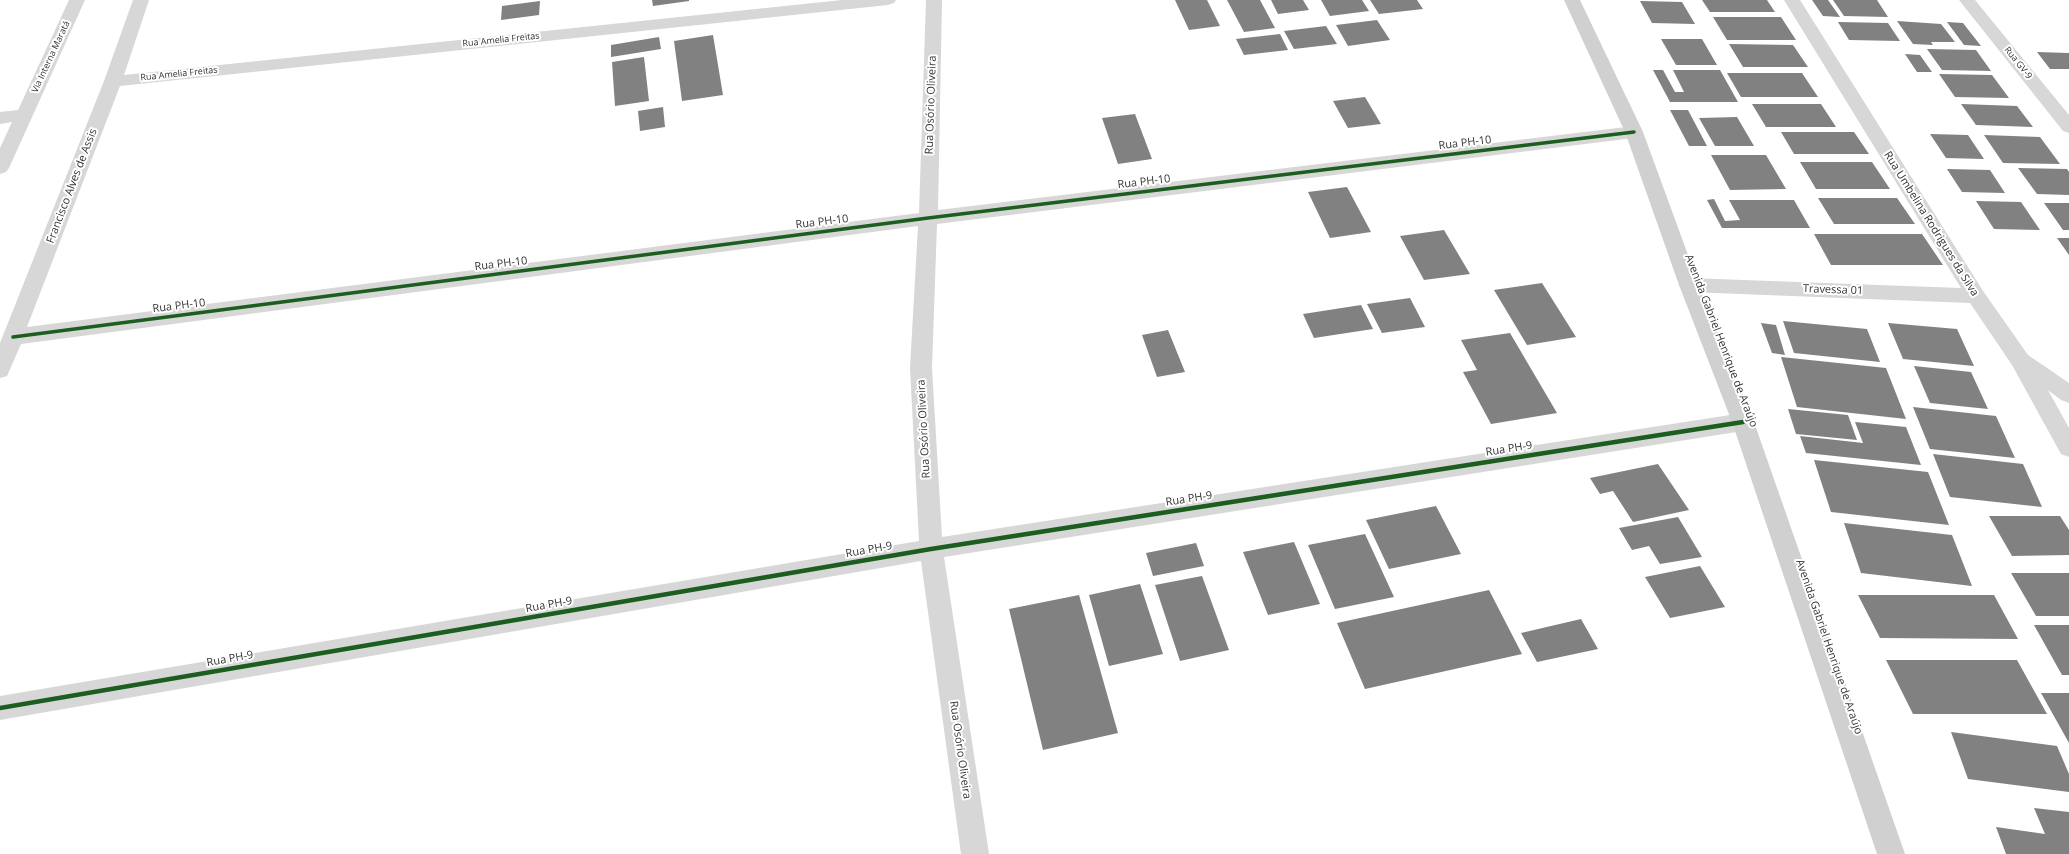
<!DOCTYPE html>
<meta charset="utf-8">
<style>
body{margin:0}
canvas{display:block;background:#fff}
</style>
<canvas width="2069" height="854"></canvas>
<script>
const ctx = document.querySelector('canvas').getContext('2d');
ctx.lineJoin = 'round';
function paint(path, color) { ctx.fillStyle = color; ctx.fill(path, 'evenodd'); }
const toPath = rows => new Path2D(rows.map(r => 'M' + r).join(''));
function trace(path, color, width, dash) { ctx.strokeStyle = color; ctx.lineWidth = width; ctx.lineCap = dash ? 'butt' : 'round'; ctx.setLineDash(dash || []); ctx.stroke(path); }
function drawText(font, color, halo, rows, align = 'center') {
  ctx.font = font + ' "Open Sans",sans-serif'; ctx.lineWidth = 4; ctx.setLineDash([]); ctx.textBaseline = 'middle'; ctx.strokeStyle = halo; ctx.fillStyle = color; for (const [text, x, y, turn = 0] of rows) {
    ctx.save(); ctx.translate(x, y); ctx.rotate((+turn || 0) * Math.PI / 180); ctx.textAlign = isNaN(turn) ? turn : align; if (halo) ctx.strokeText(text, 0, 0); ctx.fillText(text, 0, 0); ctx.restore();
  }
}
const building = toPath([
 [652,0,689,0,689,1,653,6],
 [1175,0,1207,0,1220,26,1189,30],
 [1227,0,1260,0,1275,28,1244,32],
 [1271,0,1303,0,1309,10,1278,14],
 [1321,0,1362,0,1369,11,1330,16],
 [1370,0,1417,0,1423,9,1379,14],
 [1702,0,1767,0,1775,12,1710,12],
 [1812,0,1828,0,1840,17,1823,16],
 [1833,0,1877,0,1888,17,1844,16],
 [540,1,539,15,501,20,502,6],
 [1640,1,1682,2,1695,24,1652,23],
 [1713,17,1781,17,1796,40,1727,40],
 [1377,20,1390,40,1348,46,1336,25],
 [1897,21,1941,24,1955,42,1931,42,1933,45,1913,44],
 [1838,22,1888,23,1900,41,1849,40],
 [1947,22,1963,23,1981,46,1964,45],
 [1326,26,1337,44,1294,49,1284,31],
 [1280,34,1288,50,1244,55,1236,39],
 [713,35,723,95,682,101,674,41],
 [659,37,661,49,611,57,611,45],
 [1661,39,1702,39,1717,65,1676,65],
 [1729,44,1793,45,1808,67,1743,67],
 [1927,49,1976,50,1991,71,1942,70],
 [2037,52,2069,53,2069,69,2050,69],
 [1905,54,1920,55,1932,72,1917,72],
 [644,57,649,101,615,106,612,62],
 [1653,70,1663,70,1675,92,1684,92,1673,70,1720,70,1738,102,1670,102],
 [1727,73,1802,73,1818,97,1741,97],
 [1939,74,1992,75,2009,98,1955,97],
 [1365,97,1381,124,1348,128,1333,101],
 [1752,104,1821,104,1836,127,1766,127],
 [1961,104,2017,106,2033,127,1976,125],
 [663,107,665,127,640,131,638,111],
 [1670,110,1688,110,1707,146,1689,146],
 [1135,114,1152,159,1118,164,1102,118],
 [1737,117,1754,146,1715,146,1699,118],
 [1781,132,1854,132,1869,154,1794,154],
 [1930,134,1968,135,1984,159,1946,158],
 [1984,135,2040,137,2060,164,2003,163],
 [1711,155,1766,155,1786,189,1730,190],
 [1800,162,1872,162,1890,189,1816,189],
 [2018,168,2067,169,2069,172,2069,195,2037,194],
 [1947,169,1990,170,2005,193,1962,192],
 [1347,187,1371,232,1330,238,1308,192],
 [1818,198,1897,198,1915,224,1834,224],
 [1714,199,1725,221,1740,220,1729,200,1794,200,1810,228,1722,228,1707,200],
 [1976,201,2021,202,2040,230,1994,229],
 [2044,203,2069,203,2069,230,2063,230],
 [1444,230,1470,274,1424,280,1400,236],
 [1814,234,1922,234,1943,265,1831,265],
 [2057,238,2069,238,2069,255],
 [1542,283,1576,337,1527,345,1494,290],
 [1410,298,1425,327,1382,333,1367,304],
 [1361,305,1373,329,1314,338,1303,314],
 [1783,321,1867,329,1880,362,1794,353],
 [1761,323,1776,325,1785,355,1772,353],
 [1888,323,1957,329,1974,366,1903,359],
 [1168,330,1185,372,1157,377,1142,335],
 [1510,333,1557,413,1491,424,1463,372,1477,370,1461,340],
 [1781,357,1886,368,1906,419,1797,407],
 [1914,366,1971,372,1988,409,1930,403],
 [1913,407,1996,416,2015,458,1930,449],
 [1788,409,1848,415,1857,440,1796,434],
 [1855,422,1906,427,1921,465,1806,453,1800,436,1863,443],
 [1933,454,2023,464,2042,507,1950,497],
 [1814,460,1928,472,1949,525,1831,512],
 [1658,464,1689,510,1633,522,1613,491,1600,494,1590,478],
 [1436,506,1461,554,1389,569,1366,520],
 [1989,516,2060,516,2069,530,2069,555,2012,556],
 [1678,517,1702,557,1660,564,1649,546,1632,550,1619,528],
 [1844,523,1952,535,1972,586,1861,573],
 [1365,534,1394,597,1335,609,1308,545],
 [1294,542,1320,604,1268,615,1243,552],
 [1196,543,1204,566,1153,576,1146,553],
 [1700,566,1725,607,1670,618,1645,577],
 [2011,573,2069,573,2069,616,2036,616],
 [1202,576,1229,650,1180,661,1155,585],
 [1140,584,1163,654,1109,666,1089,595],
 [1489,590,1522,654,1365,689,1337,623],
 [1079,595,1118,733,1043,750,1009,609],
 [1858,595,1994,595,2018,639,1880,638],
 [1581,619,1598,649,1537,662,1521,633],
 [2034,625,2069,625,2069,675,2062,675],
 [1886,660,2017,660,2047,714,1913,714],
 [2041,693,2069,693,2069,743],
 [1951,732,2057,746,2069,774,2069,792,1968,779],
 [2034,808,2069,812,2069,854,2006,854,1996,827,2045,834]
]);
const lane = toPath([
 [69,0,85,0,9,168,6,172,0,174,0,148,12,122,0,124,0,112,18,110,69,0]
]);
const street = toPath([
 [133,0,149,0,124,75,842,0,896,0,894,3,888,5,120,86,27,327,919,213,926,0,942,0,938,210,1634,126,1640,128,1643,132,1640,136,1634,138,937,224,932,368,942,537,1743,413,1751,416,1754,422,1751,428,1743,431,944,557,989,854,961,854,921,561,0,720,0,696,919,541,910,368,918,226,21,344,7,376,0,378,0,343,104,81,133,0],
 [1784,0,1800,0,1983,291,2028,355,2069,383,2069,403,2061,400,2048,390,2069,428,2069,457,2061,454,2012,365,1970,303,1689,292,1682,290,1679,285,1682,280,1689,278,1961,288,1784,0],
 [1959,0,1975,0,2069,115,2069,133,2063,131,1959,0]
]);
const secondary = toPath([
 [1564,0,1580,0,1643,132,1699,285,1754,422,1905,854,1877,854,1732,422,1679,285,1625,132,1564,0]
]);
const cyclewayFar1 = toPath([
 [13,337,928,218,1634,132]
]);
const cycleway = toPath([
 [0,708,931,549,1743,422]
]);
const farStreetnames = [
 ["Rua Amelia Freitas",501,40,-6],
 ["Via Interna Maratá",51,57,-65],
 ["Rua GV-9",2018,63,51],
 ["Rua Amelia Freitas",179,74,-6]
];
const streetNames = [
 ["Rua Osório Oliveira",931,105,-88],
 ["Rua PH-10",1465,143,-7],
 ["Rua PH-10",1144,182,-7],
 ["Francisco Alves de Assis",72,186,-69],
 ["Rua PH-10",822,222,-7],
 ["Rua Umbelina Rodrigues da Silva",1931,224,58],
 ["Rua PH-10",501,264,-7],
 ["Travessa 01",1833,290,2],
 ["Rua PH-10",179,306,-7],
 ["Avenida Gabriel Henrique de Araújo",1721,341,69],
 ["Rua Osório Oliveira",924,429,-93],
 ["Rua PH-9",1509,449,-9],
 ["Rua PH-9",1189,499,-9],
 ["Rua PH-9",869,550,-10],
 ["Rua PH-9",549,605,-10],
 ["Avenida Gabriel Henrique de Araújo",1829,647,71],
 ["Rua PH-9",230,659,-10],
 ["Rua Osório Oliveira",960,750,82]
];
paint(building, '#818181');
paint(lane, '#d7d7d7');
paint(street, '#d7d7d7');
paint(secondary, '#d0d0d0');
trace(cyclewayFar1, '#1b5e20', 3.5);
trace(cycleway, '#1b5e20', 4.5);
drawText('9px', '#333', '#fff', farStreetnames);
drawText('11px', '#333', '#fff', streetNames);
</script>
